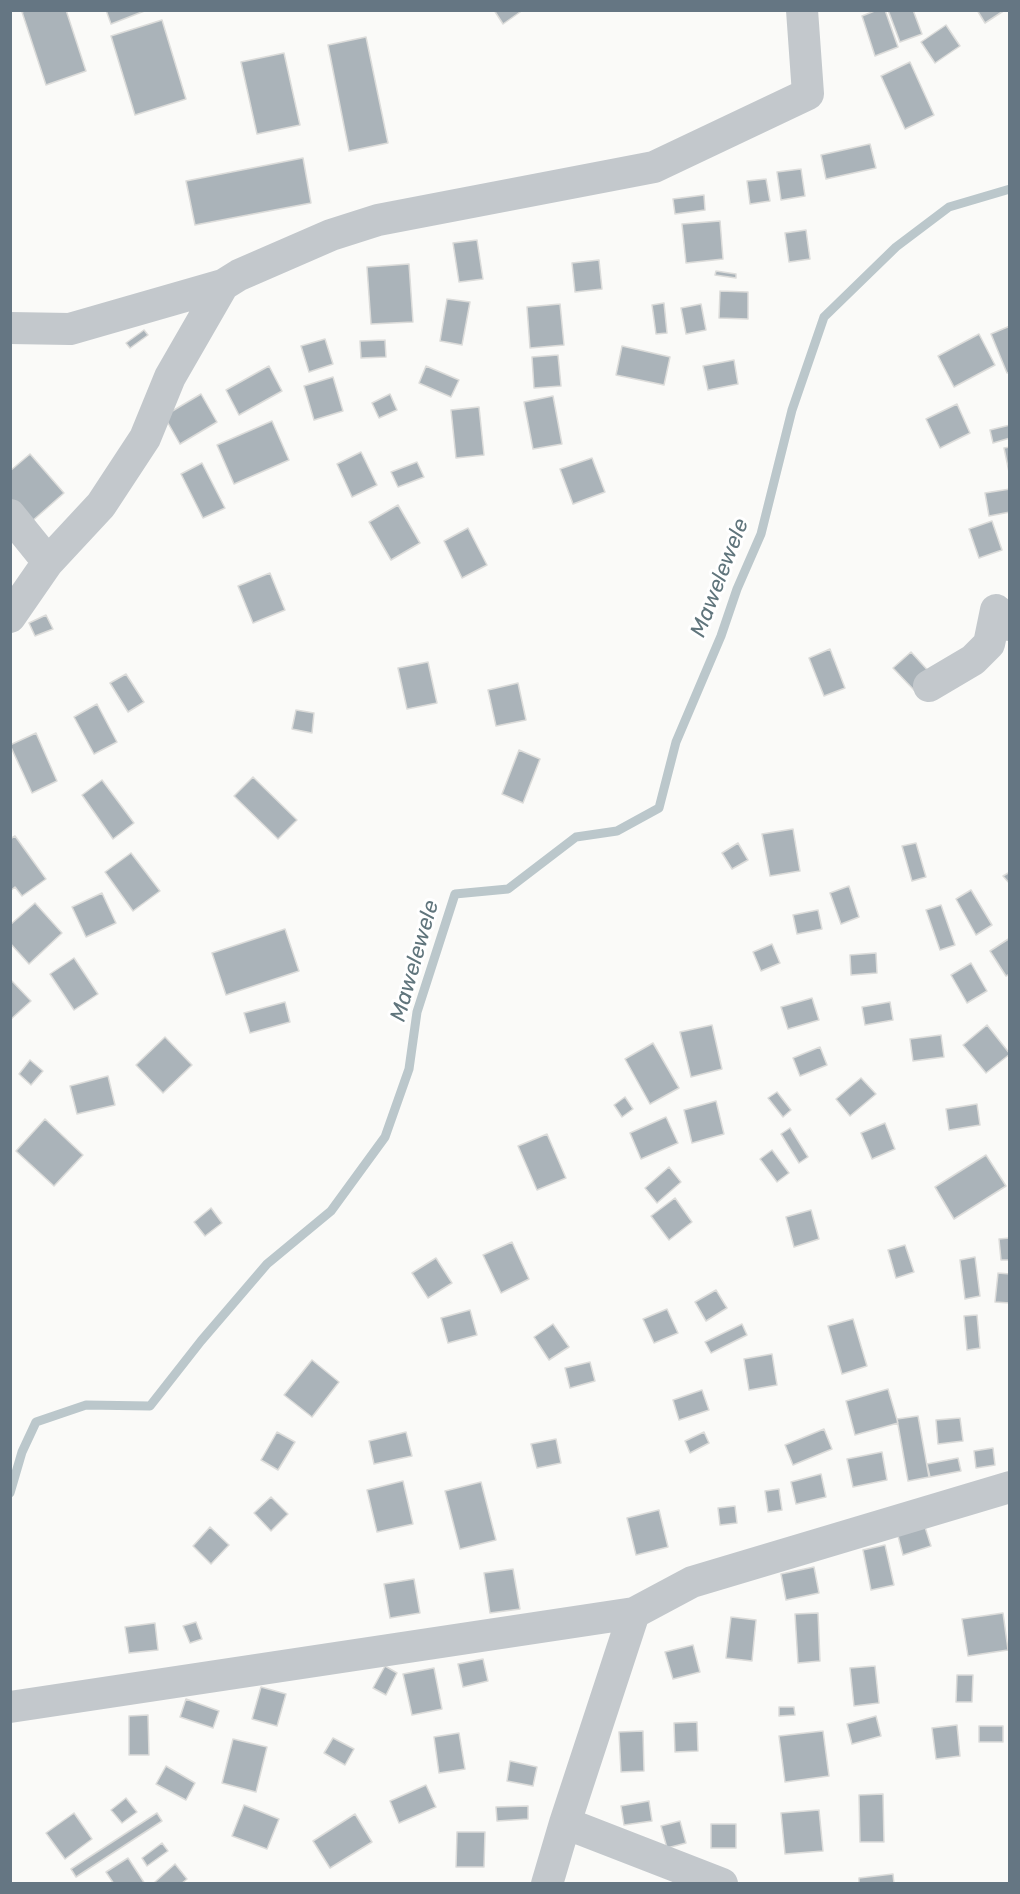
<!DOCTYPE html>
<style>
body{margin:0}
#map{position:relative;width:1020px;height:1894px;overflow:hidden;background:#fafaf8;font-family:Rubik,sans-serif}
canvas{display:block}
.frame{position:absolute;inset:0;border:12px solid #657683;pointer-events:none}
</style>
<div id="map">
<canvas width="1020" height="1894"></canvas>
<div class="frame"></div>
</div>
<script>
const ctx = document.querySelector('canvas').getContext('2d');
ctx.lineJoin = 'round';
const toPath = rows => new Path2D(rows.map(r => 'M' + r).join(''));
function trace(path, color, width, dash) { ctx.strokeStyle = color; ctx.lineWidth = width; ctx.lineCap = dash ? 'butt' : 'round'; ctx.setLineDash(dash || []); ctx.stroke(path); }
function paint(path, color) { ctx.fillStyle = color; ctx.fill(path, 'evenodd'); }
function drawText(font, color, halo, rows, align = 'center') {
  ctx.font = font + ' Rubik,sans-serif'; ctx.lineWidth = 6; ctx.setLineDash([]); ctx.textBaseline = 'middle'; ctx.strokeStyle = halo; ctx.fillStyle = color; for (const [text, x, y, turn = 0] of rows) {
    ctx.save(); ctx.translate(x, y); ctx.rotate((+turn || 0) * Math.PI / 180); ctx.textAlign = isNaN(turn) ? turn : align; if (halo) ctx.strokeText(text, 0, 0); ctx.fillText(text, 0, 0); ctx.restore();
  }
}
const stream = toPath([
 [10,1493,22,1452,36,1422,86,1405,150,1406,201,1341,267,1264,331,1211,385,1137,409,1069,417,1012,455,894,508,889,576,837,617,831,659,808,676,742,721,636,737,589,761,534,792,410,824,317,896,247,949,207,1010,189]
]);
const building = toPath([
 [28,10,66,10,86,71,46,85,22,12,28,10],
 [106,10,147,10,111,24,106,10],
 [494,10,523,10,503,24,494,10],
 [877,10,885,10,898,47,875,56,862,16,877,10],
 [888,10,913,10,922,34,900,42,888,10],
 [977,10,1005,10,985,23,977,10],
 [162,20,186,99,135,115,111,36,162,20],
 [946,25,960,46,935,63,921,42,946,25],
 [366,37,388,143,349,151,328,45,366,37],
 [284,53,300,125,257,134,241,62,284,53],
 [910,62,934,115,905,129,881,76,910,62],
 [870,144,876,168,826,179,821,155,870,144],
 [303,158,311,203,195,225,186,181,303,158],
 [801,169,805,196,781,200,777,172,801,169],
 [766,179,770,201,750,204,747,181,766,179],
 [704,195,705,210,675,214,673,199,704,195],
 [720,221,723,259,686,263,682,224,720,221],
 [806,230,810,259,789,262,785,233,806,230],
 [477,240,483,279,459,282,453,243,477,240],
 [599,260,602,289,575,292,572,263,599,260],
 [409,264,413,322,371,324,367,267,409,264],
 [716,271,736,274,736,278,715,275,716,271],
 [720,291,748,292,748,319,719,318,720,291],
 [447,299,470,302,462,345,440,341,447,299],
 [664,303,667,333,656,334,652,305,664,303],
 [560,304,564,345,530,348,527,307,560,304],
 [701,304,706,330,686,334,681,308,701,304],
 [1010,326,1010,372,1007,373,991,334,1010,326],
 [144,330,148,335,130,348,126,343,144,330],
 [979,334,995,365,954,387,938,356,979,334],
 [325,339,333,364,309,372,301,346,325,339],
 [385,340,386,357,361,358,360,341,385,340],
 [622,346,670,357,664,385,616,375,622,346],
 [558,355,561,386,534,388,532,357,558,355],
 [734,360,738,384,708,390,703,366,734,360],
 [269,366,282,391,239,415,226,390,269,366],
 [426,366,459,380,451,397,419,383,426,366],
 [333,377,343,411,314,420,304,386,333,377],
 [201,394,217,422,180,444,164,416,201,394],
 [390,394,397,410,379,418,372,403,390,394],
 [553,396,562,444,533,449,524,402,553,396],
 [957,404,970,433,940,448,926,419,957,404],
 [479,407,484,455,456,458,451,410,479,407],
 [272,421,289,460,234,484,217,445,272,421],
 [1010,425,1010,438,993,443,990,430,1010,425],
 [1010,447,1010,472,1009,472,1004,448,1010,447],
 [361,452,377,485,352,497,337,464,361,452],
 [30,454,64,493,31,522,10,499,10,471,30,454],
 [592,458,605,492,573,504,560,469,592,458],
 [417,462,424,477,398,487,391,472,417,462],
 [202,463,225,508,203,518,181,474,202,463],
 [1010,489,1010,512,989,516,985,493,1010,489],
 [398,505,420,543,391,560,369,522,398,505],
 [992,521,1002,550,979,558,969,529,992,521],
 [468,528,487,565,462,578,444,541,468,528],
 [270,573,285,610,253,623,238,586,270,573],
 [46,615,53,629,35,636,29,623,46,615],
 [830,649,845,688,824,696,809,658,830,649],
 [911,652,931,674,914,690,893,668,911,652],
 [428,662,437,703,407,709,398,668,428,662],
 [126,674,144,702,128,712,110,683,126,674],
 [518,683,526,720,496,726,488,690,518,683],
 [97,704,117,742,94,754,74,717,97,704],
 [296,710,314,713,312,733,292,729,296,710],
 [36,733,57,781,32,793,10,745,36,733],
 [519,750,540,759,523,803,502,794,519,750],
 [253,777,297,820,278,839,234,796,253,777],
 [102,780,134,823,113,839,82,795,102,780],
 [793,829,800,871,770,876,762,834,793,829],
 [15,836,46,879,22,896,15,887,10,891,10,839,15,836],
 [738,843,748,860,732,869,722,853,738,843],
 [916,843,926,877,912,881,902,846,916,843],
 [131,853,160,891,133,911,105,872,131,853],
 [1010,872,1010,884,1003,876,1010,872],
 [849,886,859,917,841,924,830,893,849,886],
 [971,890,992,925,976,935,956,899,971,890],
 [102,893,116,923,86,937,72,907,102,893],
 [35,903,62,933,29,964,10,943,10,925,35,903],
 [941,905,955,945,940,950,926,910,941,905],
 [818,910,822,929,797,934,793,915,818,910],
 [285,929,299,971,226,995,212,953,285,929],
 [1010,938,1010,974,1006,976,990,951,1010,938],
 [772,944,780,963,761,971,753,952,772,944],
 [876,953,877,973,851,975,850,955,876,953],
 [74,958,98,994,74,1010,50,974,74,958],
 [971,963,987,991,967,1003,951,975,971,963],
 [10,979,31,1001,10,1020,10,979],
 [812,998,819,1020,788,1029,781,1007,812,998],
 [285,1002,290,1022,250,1033,244,1013,285,1002],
 [890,1002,893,1020,865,1025,862,1007,890,1002],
 [712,1025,722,1069,691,1077,680,1032,712,1025],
 [987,1025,1010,1054,986,1073,963,1045,987,1025],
 [941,1035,944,1057,913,1061,910,1039,941,1035],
 [165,1037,192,1065,163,1093,136,1065,165,1037],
 [653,1043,679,1088,650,1104,625,1059,653,1043],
 [820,1047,827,1065,800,1076,793,1058,820,1047],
 [30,1060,43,1071,31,1085,19,1074,30,1060],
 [108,1076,115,1105,77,1114,70,1086,108,1076],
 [861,1078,876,1094,850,1116,836,1099,861,1078],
 [777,1092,791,1110,783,1117,768,1098,777,1092],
 [625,1097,633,1109,622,1117,614,1105,625,1097],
 [716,1101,724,1134,692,1143,684,1110,716,1101],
 [977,1104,980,1125,949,1130,946,1109,977,1104],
 [666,1117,678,1143,641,1159,630,1133,666,1117],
 [45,1119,83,1155,54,1186,16,1151,45,1119],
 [885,1123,895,1149,872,1159,861,1133,885,1123],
 [790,1128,808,1157,799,1163,781,1134,790,1128],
 [547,1134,566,1178,537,1190,518,1146,547,1134],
 [772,1150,789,1173,777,1182,760,1159,772,1150],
 [986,1155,1006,1186,954,1219,935,1187,986,1155],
 [669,1167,681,1182,657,1203,645,1188,669,1167],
 [675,1198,692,1222,669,1240,651,1216,675,1198],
 [211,1208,222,1223,205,1236,194,1222,211,1208],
 [811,1210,819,1239,794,1247,786,1217,811,1210],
 [1010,1238,1010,1260,1001,1260,999,1239,1010,1238],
 [512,1242,529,1279,501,1293,483,1255,512,1242],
 [905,1245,914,1272,896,1278,888,1250,905,1245],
 [975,1257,980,1296,965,1299,960,1260,975,1257],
 [436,1258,452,1283,428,1298,412,1273,436,1258],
 [998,1273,1010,1274,1010,1303,995,1302,998,1273],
 [716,1290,727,1308,706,1321,695,1302,716,1290],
 [667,1309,678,1333,654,1343,643,1319,667,1309],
 [470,1310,477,1335,448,1343,441,1318,470,1310],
 [977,1315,980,1348,967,1350,964,1316,977,1315],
 [853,1319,867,1366,842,1374,828,1326,853,1319],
 [553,1324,569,1347,549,1360,534,1337,553,1324],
 [742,1324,747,1335,711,1353,705,1342,742,1324],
 [772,1354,777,1385,749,1390,744,1359,772,1354],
 [312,1360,339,1382,312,1417,284,1395,312,1360],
 [590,1362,595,1381,570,1388,565,1368,590,1362],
 [888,1389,898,1423,855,1435,846,1401,888,1389],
 [702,1390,709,1410,679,1420,673,1400,702,1390],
 [918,1416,929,1477,908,1481,897,1419,918,1416],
 [960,1418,963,1441,938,1444,936,1420,960,1418],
 [824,1429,832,1449,793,1465,785,1445,824,1429],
 [277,1432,295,1442,278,1470,261,1460,277,1432],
 [406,1432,412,1456,374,1464,369,1441,406,1432],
 [704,1432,709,1443,690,1453,685,1441,704,1432],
 [556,1439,561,1463,537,1468,531,1444,556,1439],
 [993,1448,995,1465,976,1468,974,1451,993,1448],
 [882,1452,887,1480,853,1487,847,1459,882,1452],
 [958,1458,961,1471,930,1477,927,1464,958,1458],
 [821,1474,826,1497,796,1504,791,1482,821,1474],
 [403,1481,413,1524,377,1532,367,1490,403,1481],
 [481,1482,496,1540,460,1549,445,1491,481,1482],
 [779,1489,782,1510,768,1512,765,1491,779,1489],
 [271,1497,288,1514,271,1531,254,1513,271,1497],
 [735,1506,737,1523,720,1525,718,1508,735,1506],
 [659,1510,668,1547,636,1555,627,1518,659,1510],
 [924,1524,931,1546,903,1555,897,1532,924,1524],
 [210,1527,229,1545,211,1564,193,1546,210,1527],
 [885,1545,894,1585,871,1590,863,1550,885,1545],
 [814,1567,819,1593,786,1600,781,1574,814,1567],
 [513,1569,520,1609,490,1613,484,1573,513,1569],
 [414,1579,420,1613,390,1618,384,1584,414,1579],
 [818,1613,820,1661,798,1663,795,1614,818,1613],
 [1003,1613,1008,1650,968,1656,962,1619,1003,1613],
 [731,1617,756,1620,752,1661,726,1658,731,1617],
 [196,1622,202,1639,190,1643,183,1626,196,1622],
 [155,1623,158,1650,129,1653,125,1627,155,1623],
 [693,1645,700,1672,673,1679,665,1652,693,1645],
 [483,1659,488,1681,463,1687,458,1664,483,1659],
 [385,1666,397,1673,386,1695,373,1688,385,1666],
 [875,1666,879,1703,854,1706,850,1668,875,1666],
 [434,1668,442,1709,412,1715,403,1674,434,1668],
 [957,1675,973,1675,972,1702,956,1702,957,1675],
 [261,1687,286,1694,277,1726,252,1719,261,1687],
 [186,1699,219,1711,213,1728,180,1717,186,1699],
 [779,1707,794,1707,795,1715,779,1716,779,1707],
 [148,1715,149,1755,129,1755,129,1716,148,1715],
 [876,1716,881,1736,852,1744,847,1724,876,1716],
 [697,1722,698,1751,675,1752,674,1723,697,1722],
 [957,1725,960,1756,936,1759,932,1728,957,1725],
 [979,1726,1003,1726,1003,1742,979,1742,979,1726],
 [643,1731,644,1771,621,1772,619,1732,643,1731],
 [823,1731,829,1776,785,1782,779,1736,823,1731],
 [459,1733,465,1769,439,1773,434,1737,459,1733],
 [333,1738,354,1749,345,1765,324,1753,333,1738],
 [233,1739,267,1747,256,1792,222,1783,233,1739],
 [510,1761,537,1767,533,1786,507,1781,510,1761],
 [166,1766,195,1783,186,1800,156,1784,166,1766],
 [426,1785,436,1807,399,1823,390,1801,426,1785],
 [883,1794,884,1842,860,1842,859,1795,883,1794],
 [126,1798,137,1812,122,1823,111,1810,126,1798],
 [649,1801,652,1821,624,1825,621,1806,649,1801],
 [244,1805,279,1819,267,1849,232,1836,244,1805],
 [528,1806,528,1819,497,1821,496,1807,528,1806],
 [819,1810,823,1851,785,1854,781,1813,819,1810],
 [74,1813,92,1839,65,1859,46,1833,74,1813],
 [157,1813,162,1821,76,1877,71,1869,157,1813],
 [355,1814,372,1842,330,1868,313,1841,355,1814],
 [680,1821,686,1843,667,1848,661,1826,680,1821],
 [711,1824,736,1824,736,1848,711,1848,711,1824],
 [457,1832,485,1832,484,1867,456,1867,457,1832],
 [162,1843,168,1851,147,1866,142,1858,162,1843],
 [128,1858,145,1884,114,1884,106,1872,128,1858],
 [175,1864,187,1879,181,1884,156,1884,155,1882,175,1864],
 [893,1874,894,1884,859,1884,859,1878,893,1874]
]);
const street = toPath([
 [10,328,70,329,223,285],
 [10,515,48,562],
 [10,617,48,562,101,505,145,438,170,377,223,285,239,275,331,235,378,220,654,167,808,94,802,10],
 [929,686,973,660,989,644,996,610,1010,625],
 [10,1707,634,1613,692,1582,1010,1487],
 [565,1823,722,1884],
 [547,1884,565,1823,634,1613]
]);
const waterNames = [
 ["Mawelewele",720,578,-69],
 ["Mawelewele",415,961,-74]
];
trace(stream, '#bbc7cb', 9);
paint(building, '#aab3b9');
trace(building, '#dcdcda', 1.5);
trace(street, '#c3c8cc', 32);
drawText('italic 22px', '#60757c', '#fff', waterNames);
</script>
